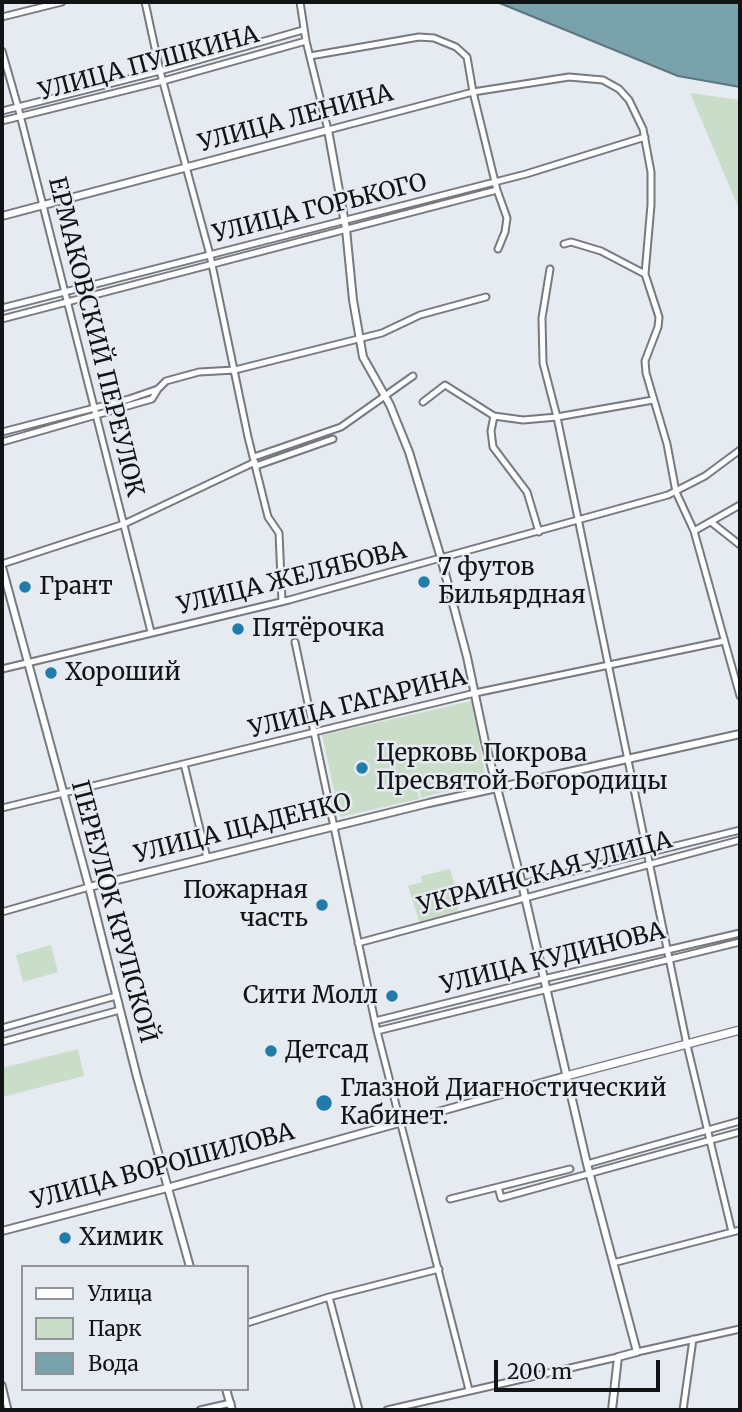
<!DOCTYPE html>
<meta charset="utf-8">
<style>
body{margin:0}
#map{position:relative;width:742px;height:1412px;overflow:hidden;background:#e6eaf1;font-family:Merriweather,serif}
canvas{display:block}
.frame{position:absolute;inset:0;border:4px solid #121315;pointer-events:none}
.legend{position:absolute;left:21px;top:1265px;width:228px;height:126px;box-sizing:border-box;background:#e6eaf1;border:2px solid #919499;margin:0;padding:9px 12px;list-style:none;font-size:21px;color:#121315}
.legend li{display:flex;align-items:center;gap:14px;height:35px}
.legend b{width:35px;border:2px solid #919499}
.scale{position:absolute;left:494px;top:1360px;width:166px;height:32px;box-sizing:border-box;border:4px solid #121315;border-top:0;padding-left:9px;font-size:21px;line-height:24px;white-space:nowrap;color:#121315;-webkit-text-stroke:5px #e6eaf1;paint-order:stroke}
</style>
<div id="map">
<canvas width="742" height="1412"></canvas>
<div class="frame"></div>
<ul class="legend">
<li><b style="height:9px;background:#fff"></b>Улица</li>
<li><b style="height:19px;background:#caddc8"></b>Парк</li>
<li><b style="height:19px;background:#7aa2ac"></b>Вода</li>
</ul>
<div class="scale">200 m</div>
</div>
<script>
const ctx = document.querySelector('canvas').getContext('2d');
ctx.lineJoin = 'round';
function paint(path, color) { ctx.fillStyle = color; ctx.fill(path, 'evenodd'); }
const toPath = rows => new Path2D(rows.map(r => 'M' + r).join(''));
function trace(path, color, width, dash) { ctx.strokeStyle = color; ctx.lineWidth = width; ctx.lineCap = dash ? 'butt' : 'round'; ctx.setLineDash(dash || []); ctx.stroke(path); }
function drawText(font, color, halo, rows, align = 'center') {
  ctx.font = font + ' Merriweather,serif'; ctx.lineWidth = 5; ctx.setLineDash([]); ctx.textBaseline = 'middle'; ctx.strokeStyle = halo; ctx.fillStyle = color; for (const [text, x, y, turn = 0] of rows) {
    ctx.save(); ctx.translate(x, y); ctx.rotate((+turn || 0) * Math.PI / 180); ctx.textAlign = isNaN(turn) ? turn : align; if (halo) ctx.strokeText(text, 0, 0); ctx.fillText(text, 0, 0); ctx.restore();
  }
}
const green = toPath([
 [690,93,740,100,740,209,737,204],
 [472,701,486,780,421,798,412,762,419,799,340,817,322,735],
 [450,869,460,902,457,902,459,913,420,924,408,886,422,882,421,876],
 [51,945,58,972,23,982,16,955],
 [78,1049,84,1076,2,1097,2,1068]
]);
const water = toPath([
 [497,2,740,2,740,87,678,76,497,2]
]);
const minor = toPath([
 [145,2,160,71,210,255,248,437,268,517,279,533,282,602],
 [300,2,306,41,328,130,473,92,569,77,603,80,619,89,629,100,643,129,651,172,651,205,645,274,659,317,658,327,645,361,646,373,667,444,676,492,694,531,740,696],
 [2,17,62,2],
 [2,51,18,107,151,632],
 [310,56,419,37,434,38,456,47,467,57,473,92,497,190,507,218,505,232,498,249],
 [2,111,160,71,303,30],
 [2,121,163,81,306,41],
 [564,244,571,242,601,251,645,274],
 [550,269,542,318,543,363,557,417,687,1045,732,1232],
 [2,308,526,174,645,137],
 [2,319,497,190],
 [423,402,445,385,494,416,523,420,557,417,653,400],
 [494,416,491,431,493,447,527,492,539,532],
 [2,432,129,399,158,389,166,381,199,372,235,370,382,333,420,315,486,297],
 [2,442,152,399,158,389],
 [254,457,341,427,413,376],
 [256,466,333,439],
 [711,522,740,545],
 [694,531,740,505],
 [2,564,124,524,255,462],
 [295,642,377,1031,469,1390],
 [2,669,289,600,668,495,705,476,740,450],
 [184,764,207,858],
 [2,808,475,693,724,641],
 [522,884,740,830],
 [2,912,89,887],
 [358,943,740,840],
 [375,1021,543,979,740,933],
 [2,1028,116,996],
 [377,1031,740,942],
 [2,1042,120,1010],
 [587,1164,740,1121],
 [498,1187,501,1198,740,1132],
 [450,1199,570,1169],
 [613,1263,740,1230],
 [329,1297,359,1410],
 [247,1323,329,1297,439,1269],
 [637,1352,740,1329],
 [2,1385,8,1410],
 [200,1410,231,1403],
 [387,1410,618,1357],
 [683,1410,693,1339]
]);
const tertiary = toPath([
 [2,216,328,130,346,229,353,300,363,357,390,405,409,452,441,558,467,657,485,742,522,884,587,1164,637,1352,618,1357,612,1410],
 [2,567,89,887,137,1077,190,1267],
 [89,887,429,803,740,734],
 [2,1231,167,1188,566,1076],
 [226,1389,232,1410]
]);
const secondary = toPath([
 [566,1076,740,1030]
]);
const markers = [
 [424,582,7,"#217caa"],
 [25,587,7,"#217caa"],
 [238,629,7,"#217caa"],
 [51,673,7,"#217caa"],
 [362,768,7,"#217caa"],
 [322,905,7,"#217caa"],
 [392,996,7,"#217caa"],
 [271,1051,7,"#217caa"],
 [324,1103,9,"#217caa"],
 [65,1238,7,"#217caa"]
];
const streetNames = [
 ["УЛИЦА ПУШКИНА",149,64,-15],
 ["УЛИЦА ЛЕНИНА",296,119,-15],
 ["УЛИЦА ГОРЬКОГО",320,209,-14],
 ["ЕРМАКОВСКИЙ ПЕРЕУЛОК",95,337,76],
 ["УЛИЦА ЖЕЛЯБОВА",292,579,-14],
 ["УЛИЦА ГАГАРИНА",358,704,-14],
 ["УЛИЦА ЩАДЕНКО",243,829,-14],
 ["УКРАИНСКАЯ УЛИЦА",545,874,-15],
 ["ПЕРЕУЛОК КРУПСКОЙ",113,912,75],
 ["УЛИЦА КУДИНОВА",553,959,-14],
 ["УЛИЦА ВОРОШИЛОВА",163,1167,-15]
];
const poiNames = [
 ["7 футов",438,568],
 ["Бильярдная",438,596],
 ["Грант",39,587],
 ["Пятёрочка",252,629],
 ["Хороший",65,673],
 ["Церковь Покрова",376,754],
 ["Пресвятой Богородицы",376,782],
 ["Пожарная",308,891,"right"],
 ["часть",308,919,"right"],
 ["Сити Молл",378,996,"right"],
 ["Детсад",285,1051],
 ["Глазной Диагностический",340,1089],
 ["Кабинет.",340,1117],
 ["Химик",79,1238]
];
paint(green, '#caddc8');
paint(water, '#7aa2ac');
trace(water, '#5b777f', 2);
trace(minor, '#76797f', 9);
trace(tertiary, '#76797f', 10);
trace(secondary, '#76797f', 10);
trace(minor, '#fff', 5);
trace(tertiary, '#fff', 6);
trace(secondary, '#fff', 7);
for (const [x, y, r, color] of markers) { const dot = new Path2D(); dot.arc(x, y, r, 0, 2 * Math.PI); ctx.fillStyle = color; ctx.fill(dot); trace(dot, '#e6eaf1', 2.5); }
drawText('24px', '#121315', '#e6eaf1', streetNames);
drawText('24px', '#121315', '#e6eaf1', poiNames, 'left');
</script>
